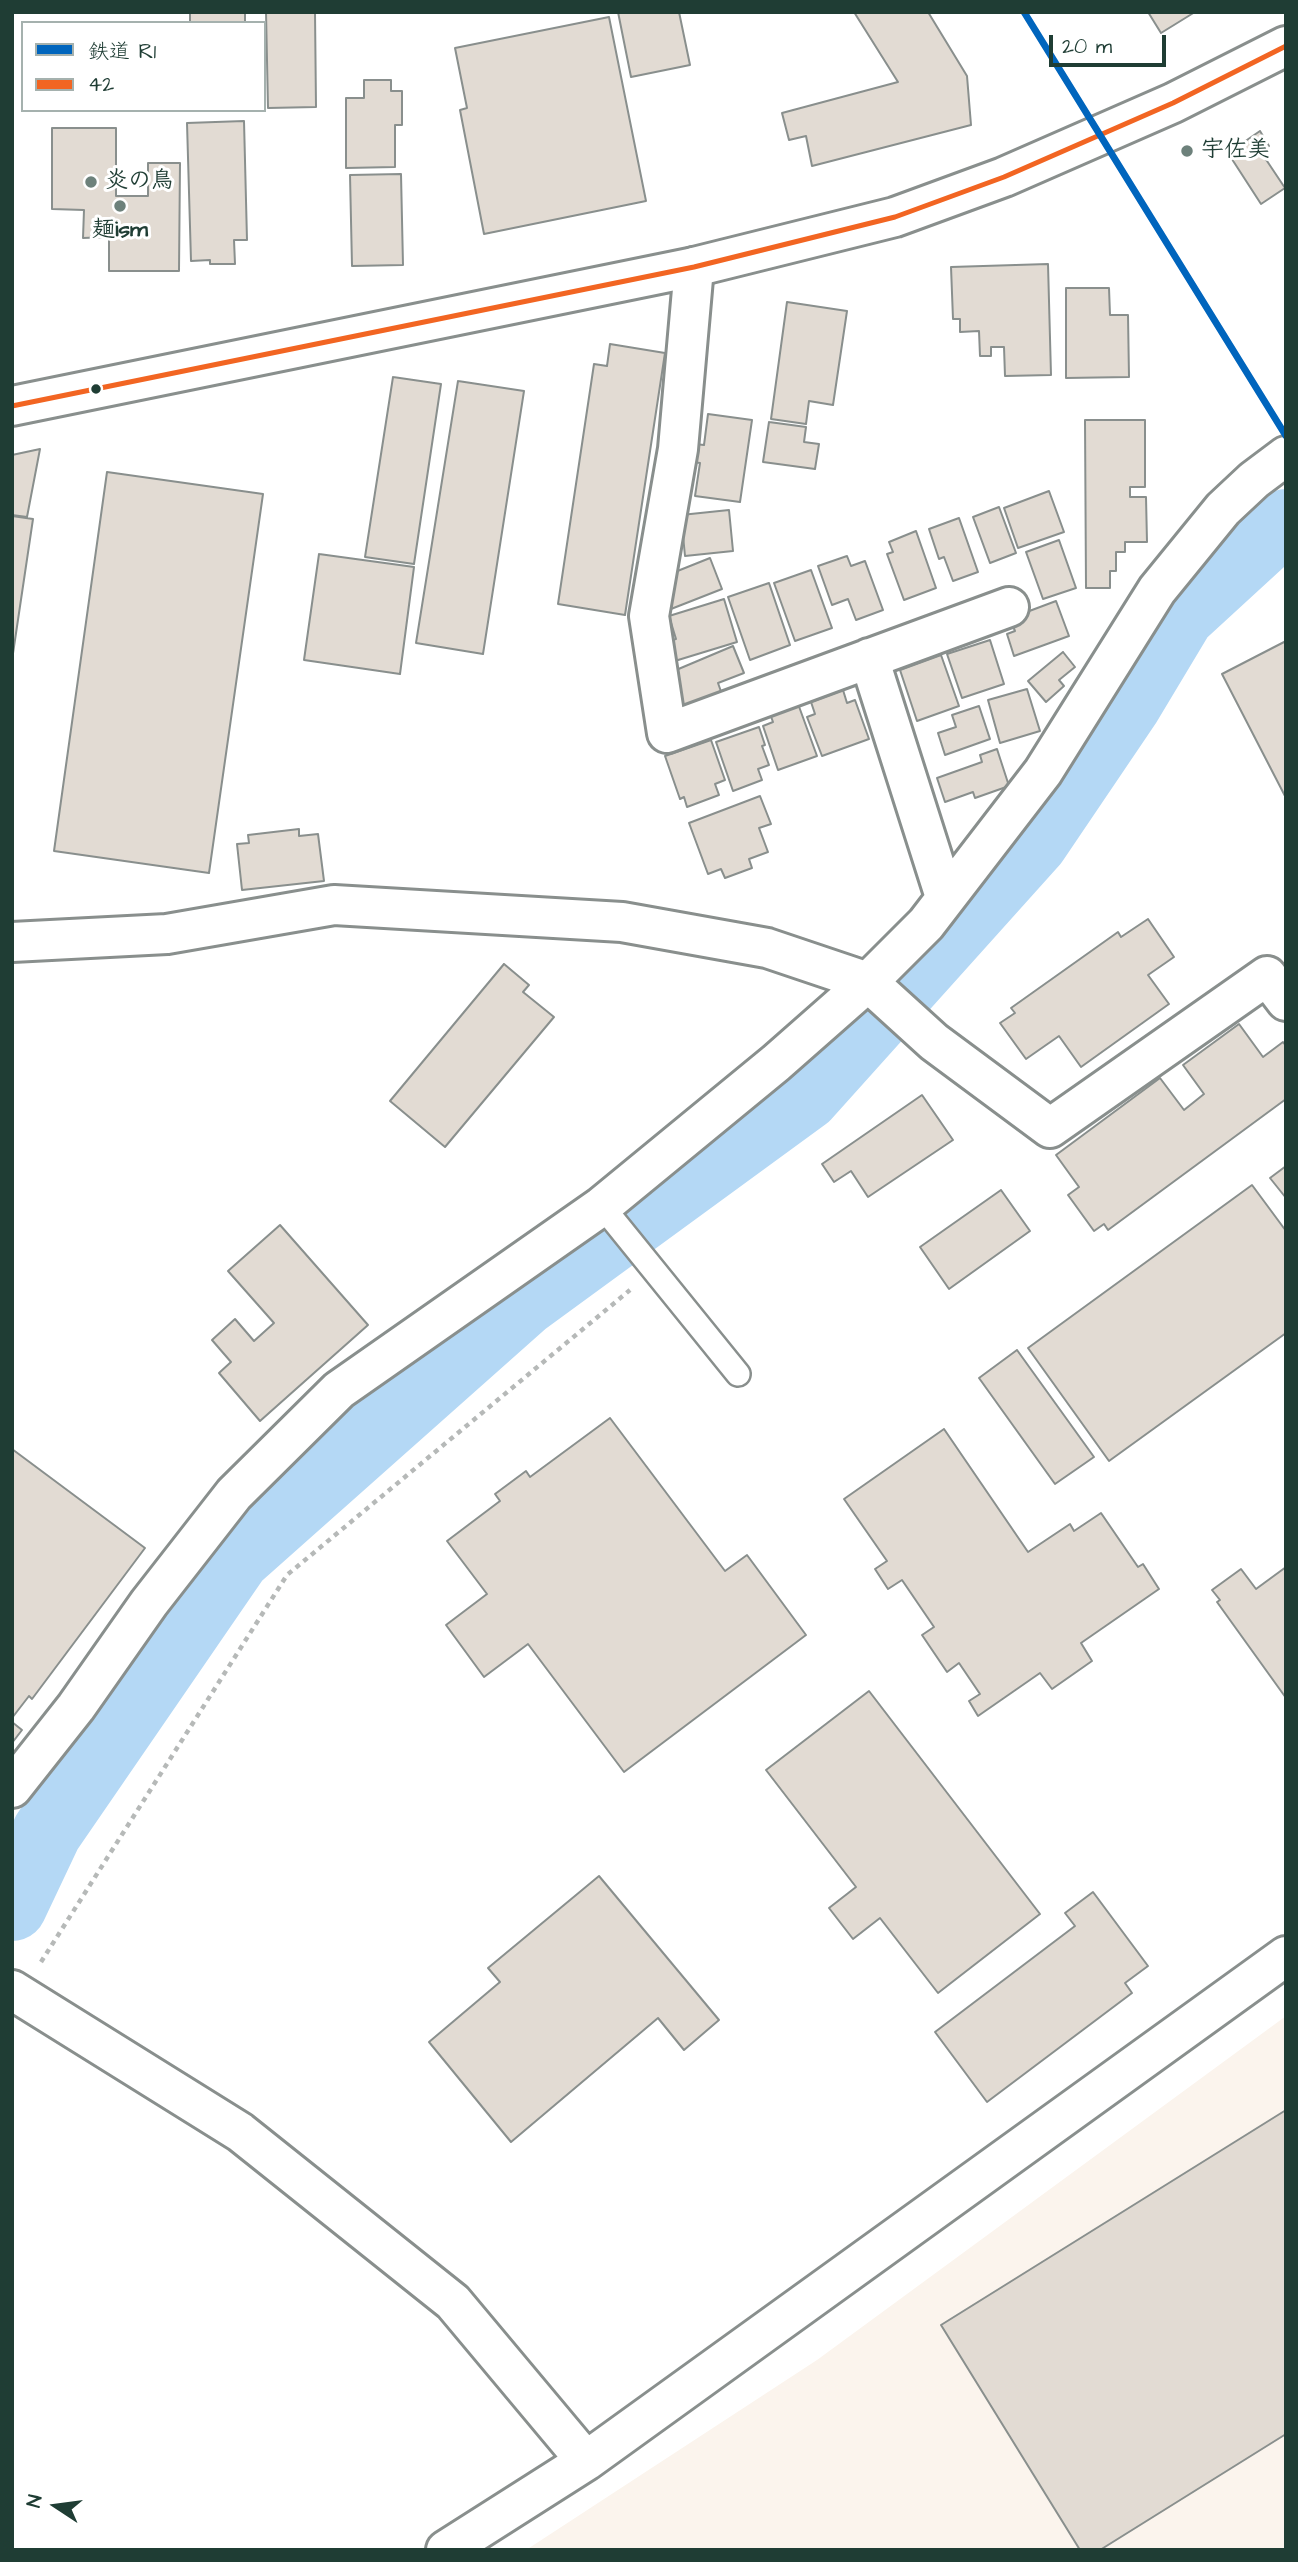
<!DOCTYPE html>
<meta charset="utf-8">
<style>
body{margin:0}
#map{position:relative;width:1298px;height:2562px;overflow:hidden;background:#fff;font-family:"Architects Daughter","Klee One",sans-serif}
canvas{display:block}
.frame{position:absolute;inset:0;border:14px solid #1f3d34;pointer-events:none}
.legend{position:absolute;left:21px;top:21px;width:245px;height:91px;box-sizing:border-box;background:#fff;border:2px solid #a5b1ae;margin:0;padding:9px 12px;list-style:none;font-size:21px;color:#1f3d34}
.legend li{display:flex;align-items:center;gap:14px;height:35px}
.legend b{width:35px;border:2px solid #a5b1ae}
.north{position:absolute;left:21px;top:2471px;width:70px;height:70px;-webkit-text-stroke:5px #fff;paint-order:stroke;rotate:283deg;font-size:19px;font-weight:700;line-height:28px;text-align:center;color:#1f3d34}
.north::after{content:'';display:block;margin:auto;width:24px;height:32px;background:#1f3d34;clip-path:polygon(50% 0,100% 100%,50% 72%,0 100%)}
.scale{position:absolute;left:1049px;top:35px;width:117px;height:32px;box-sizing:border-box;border:4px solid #1f3d34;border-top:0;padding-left:9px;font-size:21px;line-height:24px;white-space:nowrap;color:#1f3d34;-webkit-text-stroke:5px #fff;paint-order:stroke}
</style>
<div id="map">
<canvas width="1298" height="2562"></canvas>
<div class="frame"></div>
<ul class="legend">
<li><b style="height:9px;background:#0065bd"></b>鉄道 R1</li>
<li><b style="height:9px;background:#f26522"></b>42</li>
</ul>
<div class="north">N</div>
<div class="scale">20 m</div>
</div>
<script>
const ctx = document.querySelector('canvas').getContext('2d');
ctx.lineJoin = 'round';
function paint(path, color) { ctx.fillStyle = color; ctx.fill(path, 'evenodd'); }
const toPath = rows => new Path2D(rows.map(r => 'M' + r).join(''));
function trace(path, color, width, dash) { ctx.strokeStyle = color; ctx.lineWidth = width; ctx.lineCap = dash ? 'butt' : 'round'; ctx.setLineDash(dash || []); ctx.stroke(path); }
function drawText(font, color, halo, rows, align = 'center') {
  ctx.font = font + ' "Architects Daughter","Klee One",sans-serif'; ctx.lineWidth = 6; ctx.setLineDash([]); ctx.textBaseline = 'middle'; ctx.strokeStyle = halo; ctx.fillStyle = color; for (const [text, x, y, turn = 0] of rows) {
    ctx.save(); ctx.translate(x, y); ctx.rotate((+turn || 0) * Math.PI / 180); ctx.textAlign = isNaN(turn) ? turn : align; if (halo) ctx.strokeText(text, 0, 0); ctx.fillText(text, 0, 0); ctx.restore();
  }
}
const built = toPath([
 [1286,2016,1286,2550,526,2550,817,2360]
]);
const river = toPath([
 [12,1906,47,1832,236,1557,523,1302,805,1096,1034,841,1126,705,1180,615,1265,537,1286,524]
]);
const building = toPath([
 [190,12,245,12,245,23,190,23,190,12],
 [266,12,315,12,316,107,268,108,266,12],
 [618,12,679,12,690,65,631,77,618,12],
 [854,12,928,12,967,76,971,125,812,166,806,136,789,140,782,113,898,82,854,12],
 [1148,12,1195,12,1161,33,1148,12],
 [609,17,646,201,484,234,460,110,467,108,455,48,609,17],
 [364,80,391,80,391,91,402,91,402,125,395,125,395,167,346,168,346,98,364,98,364,80],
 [244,121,247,240,234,240,235,264,210,264,210,260,191,261,187,123,244,121],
 [52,128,116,128,116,196,148,196,148,163,180,163,179,271,109,271,109,237,83,238,84,210,52,209,52,128],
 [1260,131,1269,146,1261,152,1285,188,1261,204,1228,153,1260,131],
 [401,174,403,265,352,266,350,175,401,174],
 [1048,264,1051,375,1005,376,1004,347,991,347,991,356,980,356,979,331,960,332,960,319,953,319,951,267,1048,264],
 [1066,288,1109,288,1110,315,1128,315,1129,377,1066,378,1066,288],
 [787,302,847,311,833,405,809,401,806,424,771,419,787,302],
 [610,344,665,353,625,615,558,604,594,364,607,366,610,344],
 [393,377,441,384,414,564,365,557,393,377],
 [458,381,524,391,483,654,416,643,458,381],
 [708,414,752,420,740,502,695,496,700,463,693,462,695,444,704,445,708,414],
 [1085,420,1145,420,1145,487,1130,487,1130,497,1146,497,1147,542,1125,542,1125,552,1116,552,1116,571,1110,571,1110,588,1086,588,1085,420],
 [769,422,806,427,804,442,819,444,815,469,763,462,769,422],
 [40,449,27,517,12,515,12,455,40,449],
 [107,472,263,494,209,873,54,851,107,472],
 [1049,491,1064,532,1018,548,1004,508,1049,491],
 [999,507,1016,553,990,563,973,517,999,507],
 [729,510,733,551,685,556,681,515,729,510],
 [12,516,33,519,12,660,12,516],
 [959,518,978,572,953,581,944,557,939,559,929,529,959,518],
 [916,531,936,588,904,600,887,554,893,552,889,542,916,531],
 [1059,540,1076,588,1043,599,1026,552,1059,540],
 [319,554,414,567,400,674,304,660,319,554],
 [847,556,851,566,865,561,883,610,856,620,848,599,832,605,818,566,847,556],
 [710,558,722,589,671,609,662,584,670,574,710,558],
 [811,570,832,628,795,641,774,583,811,570],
 [769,583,790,645,750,660,728,597,769,583],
 [724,599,737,642,665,664,659,644,676,639,669,616,724,599],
 [1056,601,1069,636,1014,656,1007,634,1015,631,1012,624,1016,616,1056,601],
 [990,640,1004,684,962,698,947,654,990,640],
 [1286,641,1286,798,1222,674,1286,641],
 [733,646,744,673,718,683,724,700,686,715,669,673,733,646],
 [1063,652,1075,667,1059,680,1064,686,1046,702,1028,681,1063,652],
 [941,655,959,706,917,721,900,670,941,655],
 [1027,689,1040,731,1000,743,988,700,1027,689],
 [843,690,847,703,855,700,869,739,822,756,807,717,815,714,811,702,843,690],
 [797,701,817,756,778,770,763,726,773,722,769,711,797,701],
 [979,706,990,739,945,755,938,733,956,727,952,715,979,706],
 [759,727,765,745,762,746,769,765,758,769,762,780,733,791,716,742,759,727],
 [711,740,725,780,715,784,719,795,687,807,684,797,680,799,665,756,711,740],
 [997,749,1009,786,975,798,973,792,945,802,937,778,982,762,980,755,997,749],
 [760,796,771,824,759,828,768,852,749,859,752,868,725,878,721,869,708,874,689,823,760,796],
 [299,829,299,836,318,834,324,881,242,890,237,844,249,843,248,835,299,829],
 [1148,919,1174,957,1148,975,1169,1004,1081,1067,1059,1036,1026,1059,1000,1023,1015,1013,1011,1008,1118,932,1121,937,1148,919],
 [504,964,529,985,523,992,554,1017,445,1147,390,1101,504,964],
 [1239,1024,1263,1057,1283,1042,1286,1046,1286,1099,1108,1230,1104,1224,1094,1231,1068,1195,1079,1187,1056,1155,1160,1078,1184,1110,1204,1094,1183,1065,1239,1024],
 [922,1095,953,1140,868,1197,851,1171,834,1182,822,1164,922,1095],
 [1286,1166,1286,1198,1270,1178,1286,1166],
 [1252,1185,1286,1231,1286,1333,1109,1461,1028,1348,1252,1185],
 [1001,1190,1030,1231,949,1289,920,1247,1001,1190],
 [280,1225,368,1325,260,1421,219,1373,231,1362,212,1340,235,1319,254,1341,274,1323,228,1271,280,1225],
 [1017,1350,1094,1457,1055,1484,979,1378,1017,1350],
 [610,1418,725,1571,747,1555,806,1635,624,1772,528,1644,484,1677,446,1625,487,1594,447,1541,500,1501,495,1494,526,1471,530,1477,610,1418],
 [944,1429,1028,1552,1070,1524,1074,1531,1101,1513,1138,1567,1143,1564,1159,1589,1081,1643,1092,1661,1052,1689,1040,1673,978,1716,969,1701,980,1694,959,1663,947,1672,922,1635,934,1627,902,1580,888,1589,875,1569,887,1561,844,1499,944,1429],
 [12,1449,145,1548,32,1699,29,1696,12,1718,12,1449],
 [1286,1567,1286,1698,1217,1602,1220,1600,1212,1590,1241,1569,1256,1589,1286,1567],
 [869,1691,1040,1914,938,1993,880,1918,853,1939,829,1908,856,1887,766,1770,869,1691],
 [12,1722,22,1730,12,1743,12,1722],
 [599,1876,719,2020,684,2050,658,2018,511,2142,429,2042,500,1982,488,1968,599,1876],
 [1093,1892,1148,1966,1125,1983,1132,1993,987,2102,935,2032,1075,1926,1065,1913,1093,1892],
 [1286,2110,1286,2434,1100,2550,1080,2550,941,2325,1286,2110]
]);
const path = toPath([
 [41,1962,287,1575,630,1290]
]);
const lane = toPath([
 [602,1206,738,1374]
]);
const street = toPath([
 [694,267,678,449,649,616,667,733,1009,607],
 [869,658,945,897],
 [12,942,167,934,334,905,622,922,767,948,868,982,934,1042,1050,1128,1267,976,1286,1001],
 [12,1788,76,1707,149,1603,234,1494,339,1390,602,1206,776,1063,868,982,926,924,1043,772,1157,590,1223,509,1254,480,1286,456],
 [12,1990,240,2132,453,2302,586,2461],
 [446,2550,586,2461,1286,1956]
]);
const primary = toPath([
 [12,406,694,267,895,217,1004,177,1173,103,1286,46]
]);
const bus1 = toPath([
 [12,406,694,267,895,217,1004,177,1173,103,1286,46]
]);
const rail1 = toPath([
 [1024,12,1286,436]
]);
const markers = [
 [1187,151,7,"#6d817b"],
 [91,182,7,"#6d817b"],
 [120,206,7,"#6d817b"],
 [96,389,6,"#1f3d34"]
];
const poiNames = [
 ["宇佐美",1201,151],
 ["炎の鳥",105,182],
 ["麺ism",120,231,"center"]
];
paint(built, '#fbf4ed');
trace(river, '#b4d8f5', 70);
paint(building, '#e2dbd3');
trace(building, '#898f8d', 2);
trace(lane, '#898f8d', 28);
trace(street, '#898f8d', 44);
trace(primary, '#898f8d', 44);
trace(path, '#b6b9b8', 4.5, [5, 5]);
trace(lane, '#fff', 23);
trace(street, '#fff', 38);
trace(primary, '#fff', 38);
trace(bus1, '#f26522', 5);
trace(rail1, '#0065bd', 7);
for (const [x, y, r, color] of markers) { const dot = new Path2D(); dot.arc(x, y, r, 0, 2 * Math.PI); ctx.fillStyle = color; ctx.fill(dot); trace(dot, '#fff', 2.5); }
drawText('bold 23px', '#1f3d34', '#fff', poiNames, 'left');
</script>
